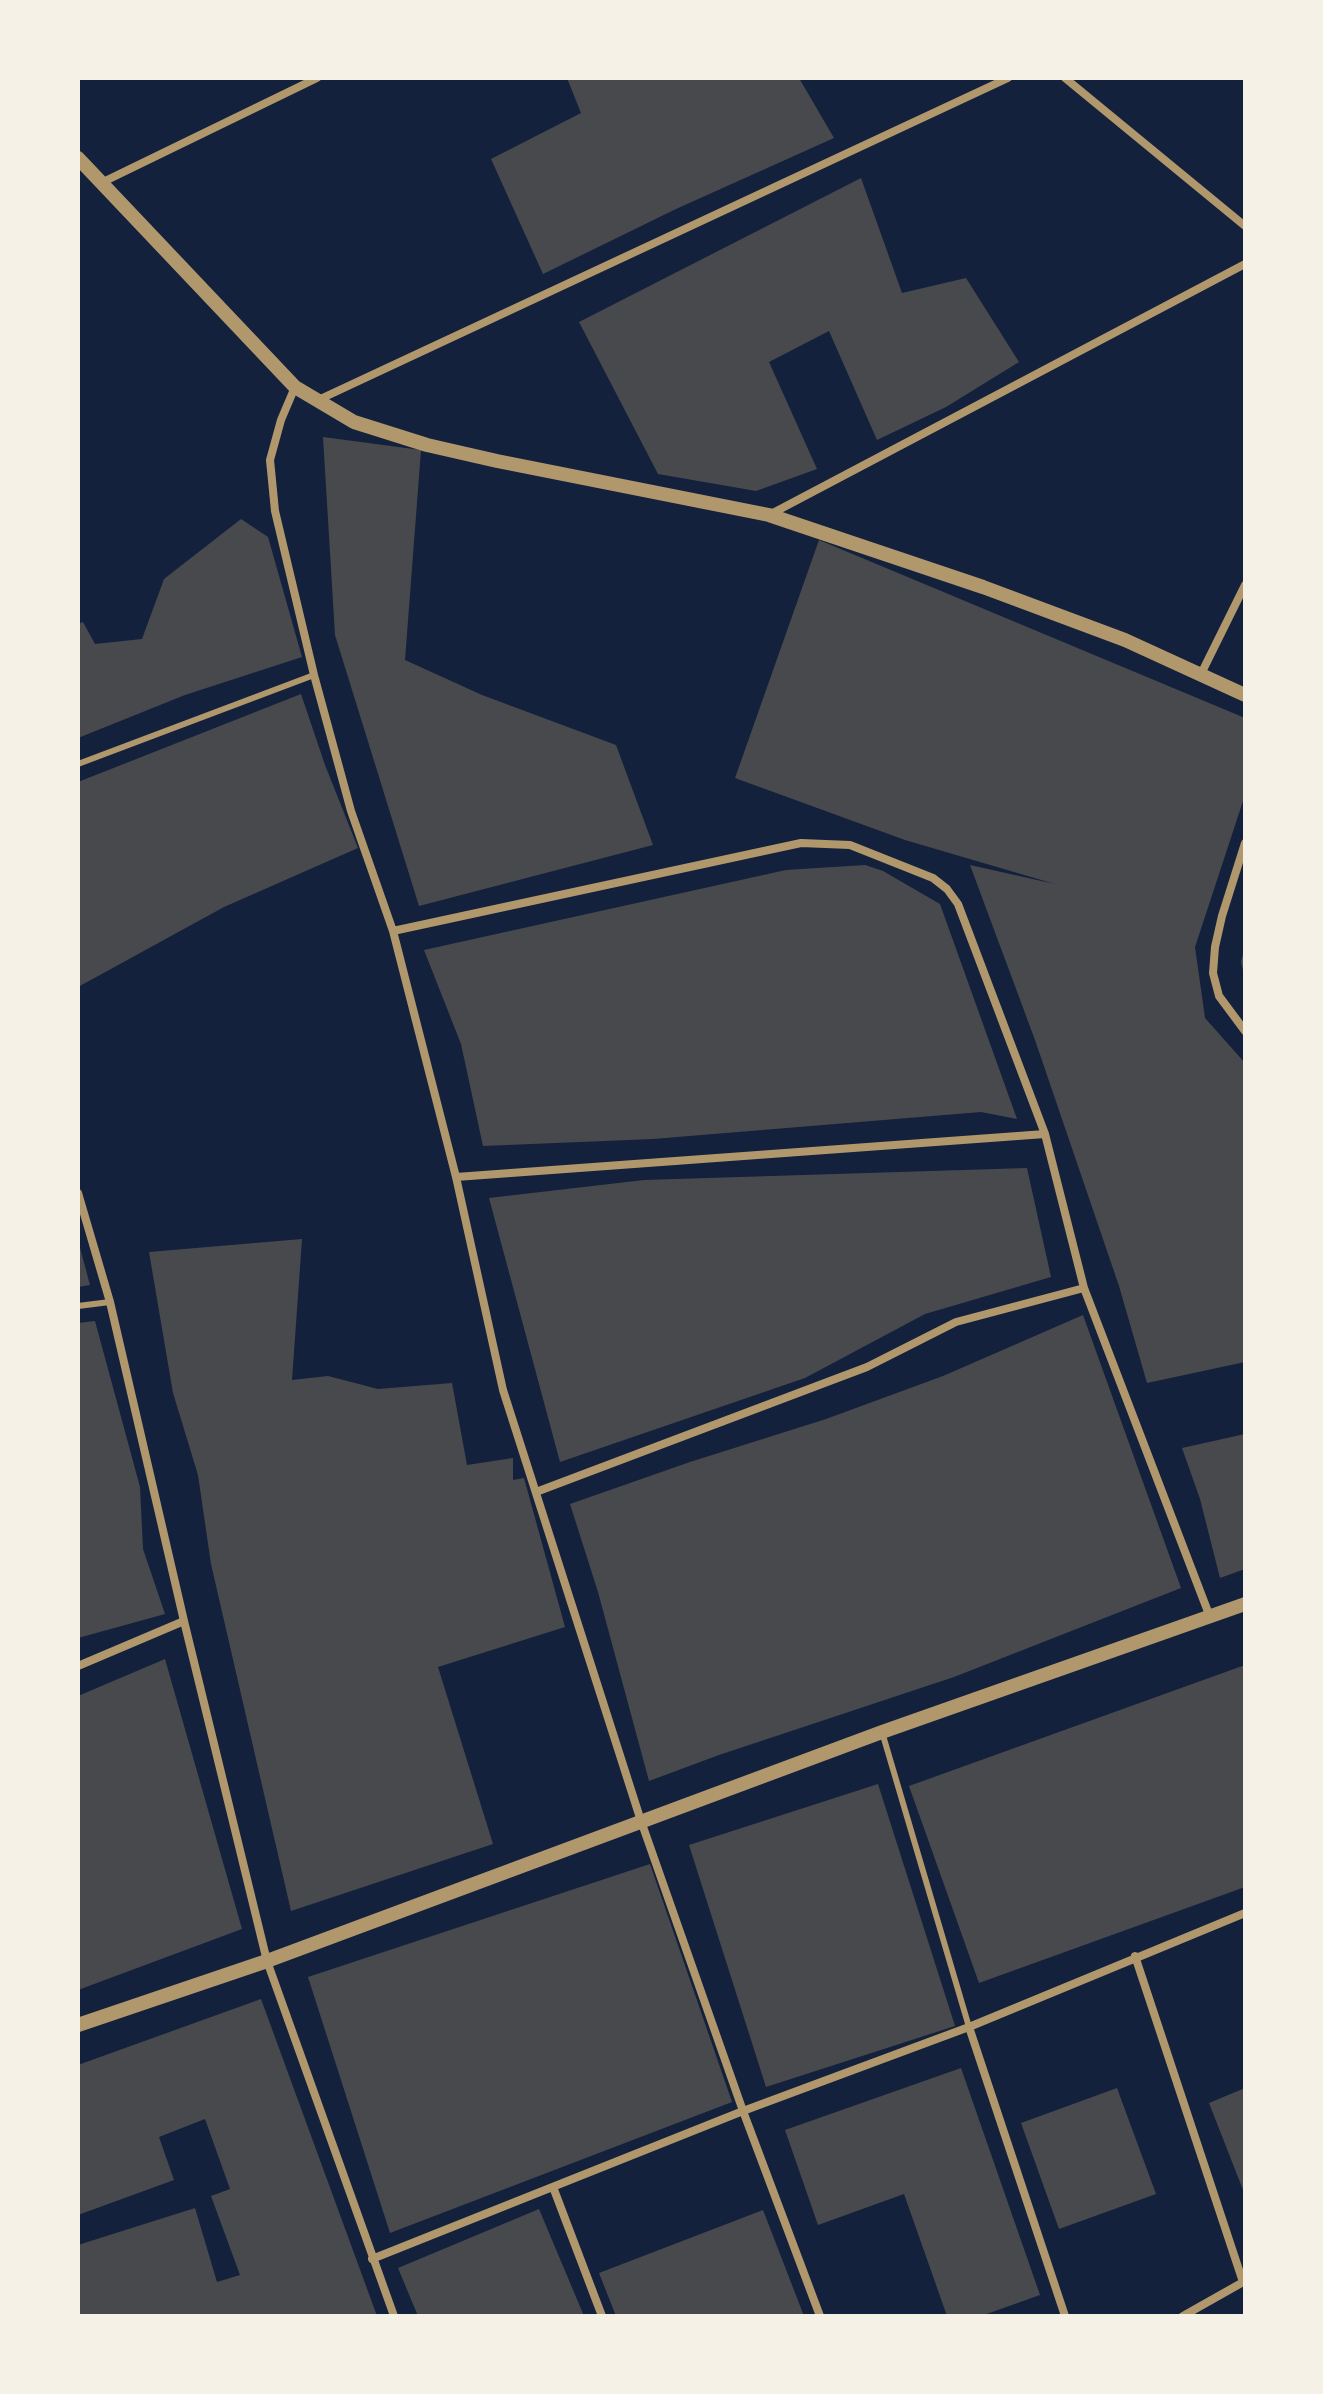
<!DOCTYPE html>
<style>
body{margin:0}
#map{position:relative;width:1323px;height:2394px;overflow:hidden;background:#14213d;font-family:Commissioner,sans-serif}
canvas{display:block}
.frame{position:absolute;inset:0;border:80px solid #f6f1e7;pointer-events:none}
</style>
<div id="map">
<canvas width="1323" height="2394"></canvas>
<div class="frame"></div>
</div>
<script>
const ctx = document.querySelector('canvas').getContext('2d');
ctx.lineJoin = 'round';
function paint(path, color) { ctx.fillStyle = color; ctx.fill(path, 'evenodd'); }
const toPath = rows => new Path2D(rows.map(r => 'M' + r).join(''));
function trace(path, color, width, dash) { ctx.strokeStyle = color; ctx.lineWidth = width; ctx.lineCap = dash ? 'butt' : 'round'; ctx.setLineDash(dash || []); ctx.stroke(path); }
const building = toPath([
 [567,78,799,78,834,138,676,209,543,274,491,159,581,113],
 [861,178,902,293,966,278,1019,362,946,407,877,440,829,331,769,362,817,469,756,491,658,474,579,322],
 [323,437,421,450,405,660,482,695,616,745,653,845,419,906,335,635],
 [241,519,268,537,302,657,185,695,78,738,78,624,83,622,95,644,142,639,164,579],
 [819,540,1245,718,1245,795,1195,947,1205,1018,1245,1063,1245,1362,1147,1383,1119,1286,1035,1040,970,865,1055,884,905,840,735,778],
 [301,694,325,765,358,848,224,907,78,987,78,782],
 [865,865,883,871,940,904,1017,1119,981,1112,653,1139,483,1146,461,1044,424,950,786,870],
 [1244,950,1245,974,1244,974,1241,962],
 [1027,1168,1051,1277,925,1314,805,1378,560,1462,489,1198,644,1180],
 [302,1239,292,1380,328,1376,378,1389,452,1383,467,1465,513,1458,513,1480,524,1478,565,1627,438,1667,493,1844,291,1911,211,1564,198,1475,173,1393,149,1252],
 [78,1244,79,1244,90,1285,78,1287],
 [1083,1315,1181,1588,954,1677,719,1755,649,1781,598,1592,570,1504,690,1462,826,1419,943,1376],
 [95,1321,140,1487,143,1549,165,1614,78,1638,78,1323],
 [1245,1434,1245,1569,1220,1578,1200,1499,1182,1448],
 [165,1659,242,1929,78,1990,78,1696],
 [1245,1665,1245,1887,979,1983,909,1786],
 [878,1784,955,2026,766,2087,689,1845],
 [650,1864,732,2102,390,2233,308,1977],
 [261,1999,377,2316,78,2316,78,2245,195,2208,217,2282,240,2275,211,2196,230,2189,205,2119,159,2137,174,2180,78,2215,78,2065],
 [961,2068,1040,2295,981,2316,947,2316,904,2194,818,2225,785,2130],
 [1117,2088,1156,2194,1059,2229,1021,2123],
 [1245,2088,1245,2195,1209,2103],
 [539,2209,584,2316,418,2316,398,2268],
 [763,2210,804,2316,616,2316,599,2273]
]);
const service = toPath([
 [78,764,314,675],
 [78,1306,110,1302],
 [882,1732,969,2027]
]);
const minor = toPath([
 [1065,78,1245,226],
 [103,182,317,78],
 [295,387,281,420,270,460,275,511,314,675,351,811,393,931,456,1177,503,1390,641,1821,743,2111,820,2316],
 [316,401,1008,78],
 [769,515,1245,264],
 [1201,674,1245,585],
 [1245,843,1222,916,1215,947,1213,973,1219,996,1245,1031],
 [393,931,801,843,850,845,933,878,947,889,958,904,1045,1134,1084,1288,1210,1617],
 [456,1177,1045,1134],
 [78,1193,110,1302,184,1621,267,1961,394,2316],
 [536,1492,867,1367,956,1322,1084,1288],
 [78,1666,184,1621],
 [1135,1956,1243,2282],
 [969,2027,1065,2316],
 [553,2187,602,2316],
 [372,2259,743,2111,969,2027,1245,1913],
 [1183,2316,1245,2281]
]);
const tertiary = toPath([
 [78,158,295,387,354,422,427,445,497,461,769,515,983,587,1125,640,1245,695],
 [78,2025,267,1961,882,1732,1245,1604]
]);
paint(building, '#48494c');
trace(service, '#b1986c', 6);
trace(minor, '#b1986c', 8);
trace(tertiary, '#b1986c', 14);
</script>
